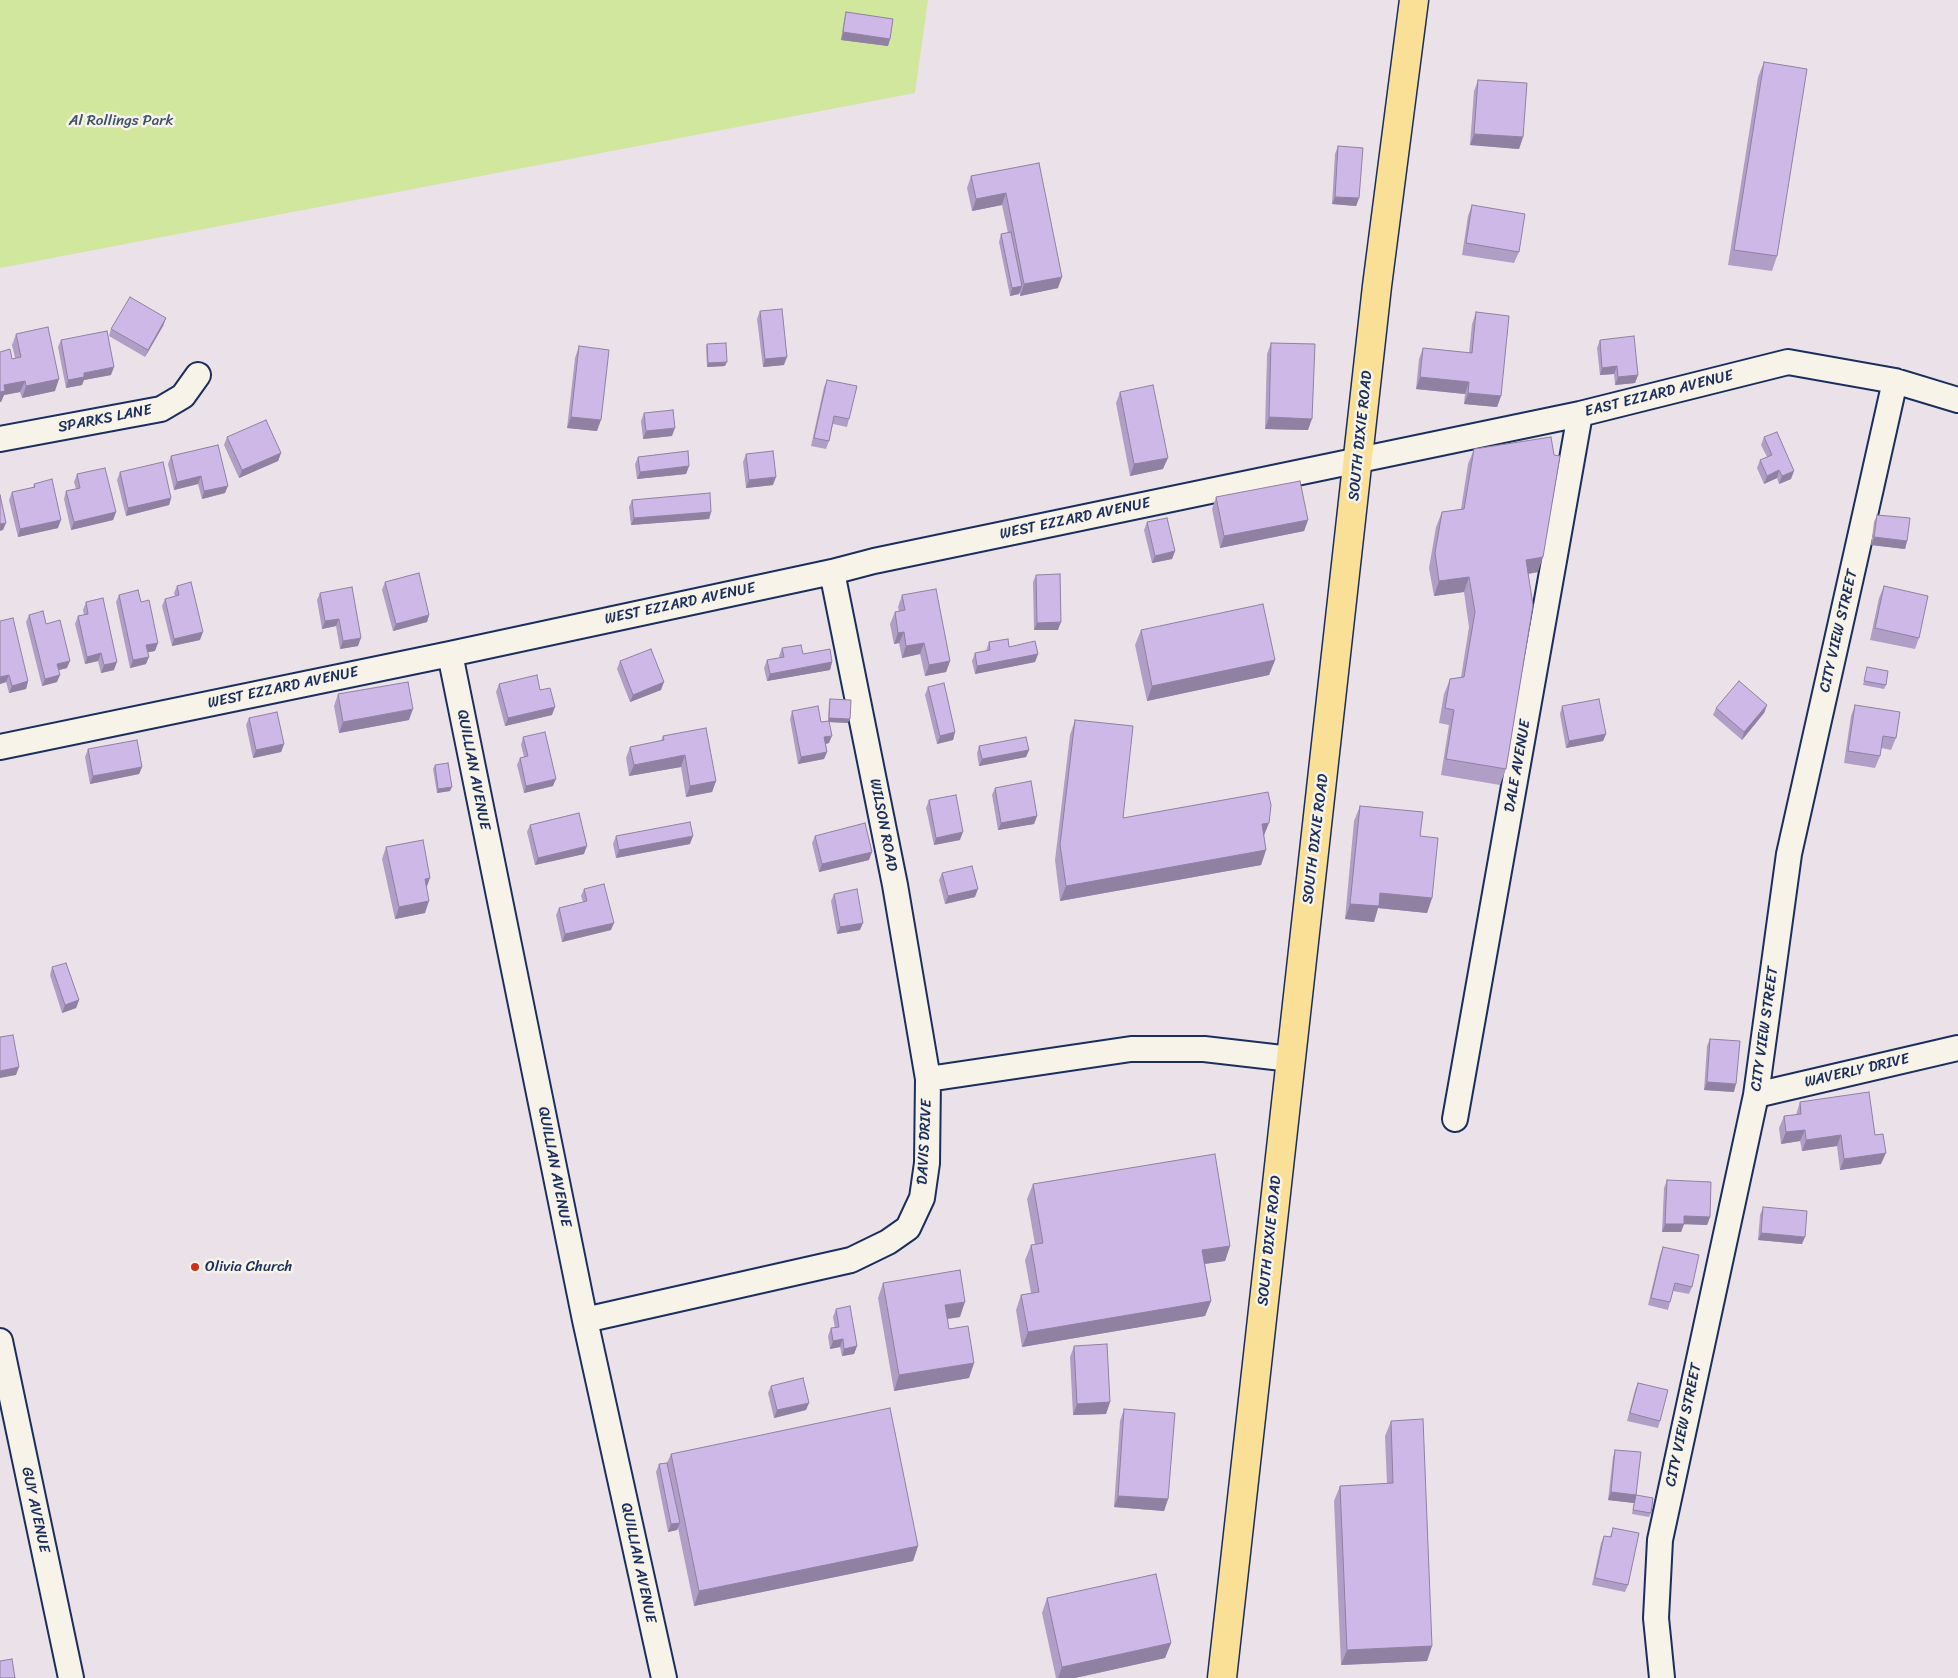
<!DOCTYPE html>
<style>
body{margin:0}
canvas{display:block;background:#ebe1e8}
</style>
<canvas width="1958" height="1678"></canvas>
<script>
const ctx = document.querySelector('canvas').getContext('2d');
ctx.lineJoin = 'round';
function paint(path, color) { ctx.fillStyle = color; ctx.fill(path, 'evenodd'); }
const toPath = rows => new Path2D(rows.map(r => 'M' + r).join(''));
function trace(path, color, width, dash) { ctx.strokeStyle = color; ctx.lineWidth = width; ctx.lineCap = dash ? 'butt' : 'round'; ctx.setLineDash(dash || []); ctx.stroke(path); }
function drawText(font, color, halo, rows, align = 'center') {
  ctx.font = font + ' Sriracha,sans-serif'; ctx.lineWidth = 5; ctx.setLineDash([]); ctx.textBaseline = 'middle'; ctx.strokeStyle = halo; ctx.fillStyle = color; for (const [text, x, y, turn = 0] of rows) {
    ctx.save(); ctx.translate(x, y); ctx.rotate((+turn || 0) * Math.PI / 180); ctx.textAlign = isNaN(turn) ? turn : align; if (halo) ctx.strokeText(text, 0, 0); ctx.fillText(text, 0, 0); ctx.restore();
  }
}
const green = toPath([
 [0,0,928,0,915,93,0,268]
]);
const minor = toPath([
 [0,439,161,409,183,396,198,375],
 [450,654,585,1320,664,1678],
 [0,747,450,654,832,572,874,561,1580,414,1788,362,1895,381,1958,400],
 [928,1079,1131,1049,1204,1049,1291,1059],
 [1756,1095,1958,1048],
 [1455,1119,1580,414],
 [585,1320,851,1260,888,1242,908,1228,922,1198,927,1163,928,1079,895,885,832,572],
 [0,1341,71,1678],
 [1662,1678,1656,1618,1660,1540,1756,1095,1789,854,1895,381]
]);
const major = toPath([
 [1222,1678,1377,286,1414,0]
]);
const wall = toPath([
 [846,12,890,39,888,46,841,40,844,20],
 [1764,62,1777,256,1772,271,1728,265,1758,77],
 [1478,80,1523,137,1519,149,1470,145,1474,91],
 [1338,146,1359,198,1356,206,1332,204,1335,154],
 [1039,163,1058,288,1020,296,1020,292,1019,294,1010,296,999,242,1001,234,1008,233,1002,205,972,211,967,188,971,176],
 [1472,205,1519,252,1514,263,1462,255,1468,216],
 [760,311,784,365,763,367,757,319],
 [1476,312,1501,396,1497,407,1464,404,1465,394,1416,389,1419,359,1423,348,1469,353,1472,324],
 [166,318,163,326,145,357,109,336,111,329],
 [16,334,55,391,22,398,20,392,4,395,1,402,12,359,15,358,12,345],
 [61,340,111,375,84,380,82,385,66,388,58,347],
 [1600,340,1638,375,1635,383,1615,385,1614,374,1600,375,1597,348],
 [1271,343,1308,430,1265,429,1267,354],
 [707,344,725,366,707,367,706,347],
 [579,346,597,431,567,428,575,358],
 [827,380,849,419,847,427,833,424,829,441,826,449,811,446,824,387],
 [1120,392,1163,469,1130,476,1116,403],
 [644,413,672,436,643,439,641,421],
 [227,437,281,453,278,461,239,478,224,445],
 [1764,437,1791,479,1779,484,1777,478,1764,484,1757,468,1760,460,1767,457,1761,445],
 [218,445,225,493,202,499,198,484,174,490,168,464,171,456],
 [1474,449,1538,572,1528,574,1506,769,1500,785,1441,775,1449,725,1439,723,1444,694,1450,679,1461,677,1469,627,1464,592,1434,596,1429,568,1436,527,1442,512,1461,509,1468,464],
 [746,454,773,485,746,488,743,462],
 [638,457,689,466,686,474,637,479,635,464],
 [120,472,171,498,169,505,126,516,117,480],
 [77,474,116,512,113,520,71,530,64,499,66,491,76,489,74,482],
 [34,484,58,528,18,537,9,500,12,492,33,488],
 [1216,497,1308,520,1304,531,1220,548,1212,509],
 [632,500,711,512,709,519,631,525,629,507],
 [1877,515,1907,541,1905,549,1871,545,1874,522],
 [1147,522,1175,551,1172,559,1152,563,1144,530],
 [1036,575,1058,630,1034,630,1033,582],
 [385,582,429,615,427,622,393,631,382,590],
 [177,586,200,640,172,646,162,606,165,599,175,596,174,593],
 [1884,586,1919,638,1915,649,1870,640,1879,598],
 [320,593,358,646,340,649,336,626,322,629,317,600],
 [119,595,141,602,155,651,148,652,146,664,130,668,116,602],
 [902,595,950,661,946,672,925,676,920,654,902,658,899,643,894,644,890,624,895,612,899,611,898,607],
 [86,602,114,670,101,673,98,661,85,664,75,624,78,616,84,615,83,610],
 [29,615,46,624,67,668,59,670,57,682,42,686,26,622],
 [0,621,28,681,26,689,9,693,6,682,0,684],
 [1141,630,1275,660,1269,675,1147,701,1135,645],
 [989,642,1009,647,1038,654,1035,662,975,674,972,661,975,653,986,651],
 [782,648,832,662,830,670,767,681,764,668,767,660,780,658,779,656],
 [620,661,661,690,630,702,617,669],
 [1867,667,1886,685,1884,689,1863,685],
 [499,684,540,690,552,715,505,726,496,692],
 [928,687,955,732,953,740,937,744,925,695],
 [338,694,409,720,339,733,334,706],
 [830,699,848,723,829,722,829,743,826,744,827,752,824,759,798,764,790,719,792,711,821,722,828,721,829,702],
 [1767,705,1764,713,1742,740,1713,715,1716,708],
 [1855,705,1896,738,1891,750,1881,748,1880,756,1875,768,1844,763,1851,716],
 [1562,706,1606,734,1603,741,1566,748,1560,714],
 [249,718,284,744,281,752,253,758,246,725],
 [1075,720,1123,818,1264,835,1266,850,1261,865,1060,901,1055,860,1070,735],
 [663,736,716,781,712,792,686,797,681,767,629,776,626,758,630,747,661,741],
 [523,737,553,786,524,793,517,765,520,758,524,757,521,745],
 [979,746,1029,750,1026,757,979,766,977,753],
 [88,749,142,767,139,774,90,784,85,757],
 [435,765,450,791,437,793,433,769],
 [995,788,1037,816,1034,824,998,830,992,795],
 [929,800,960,840,934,845,926,808],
 [1360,806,1420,836,1432,898,1427,913,1378,908,1374,922,1345,919,1354,821],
 [530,825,584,854,535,865,527,832],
 [616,836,690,844,616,858,613,844],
 [815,836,869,860,819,872,812,843],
 [386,847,426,888,425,913,395,919,382,859],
 [942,873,975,897,945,904,939,880],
 [584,889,611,930,562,942,556,915,559,908,583,902,581,896],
 [834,894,860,930,837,934,831,901],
 [52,967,79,1000,76,1008,62,1013,50,975],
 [1710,1039,1734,1092,1704,1090,1707,1046],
 [1800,1102,1875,1135,1881,1164,1840,1170,1837,1146,1802,1151,1800,1141,1781,1144,1779,1128,1784,1116,1796,1115],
 [1667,1180,1710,1217,1707,1225,1684,1224,1681,1232,1662,1232,1664,1188],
 [1033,1184,1230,1246,1225,1261,1205,1264,1211,1301,1205,1316,1022,1347,1016,1310,1021,1295,1031,1293,1025,1260,1031,1245,1035,1244,1027,1199],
 [1763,1207,1802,1244,1758,1240,1760,1215],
 [1663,1247,1692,1287,1689,1294,1673,1291,1668,1310,1648,1305,1660,1255],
 [883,1283,960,1317,947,1319,949,1329,974,1363,969,1378,894,1391,878,1298],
 [836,1309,857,1346,854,1354,842,1356,840,1347,830,1349,828,1336,831,1328,835,1328,833,1317],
 [1074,1346,1110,1402,1106,1414,1073,1415,1070,1357],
 [1638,1383,1660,1421,1658,1428,1627,1421,1635,1390],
 [771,1386,806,1410,774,1418,768,1393],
 [1124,1409,1168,1499,1164,1511,1114,1507,1120,1421],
 [1391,1421,1432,1646,1427,1661,1341,1665,1334,1501,1340,1486,1387,1484,1385,1436],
 [1615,1450,1636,1495,1651,1513,1649,1517,1632,1514,1634,1503,1608,1500,1613,1457],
 [671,1454,918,1546,913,1561,694,1606,678,1528,677,1530,668,1532,656,1472,659,1464,667,1463],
 [1613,1528,1628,1585,1625,1592,1592,1585,1601,1543,1604,1536,1610,1537],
 [1047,1598,1171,1643,1165,1658,1075,1678,1056,1678,1042,1613]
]);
const shadedWall = toPath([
 [843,32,890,39,888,46,841,40],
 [1474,134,1523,137,1519,149,1470,145],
 [1006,193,1002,205,972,211,976,199],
 [1335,197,1359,198,1356,206,1332,204],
 [1062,277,1058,288,1020,296,1024,284],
 [1022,286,1019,294,1010,296,1012,288],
 [166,318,163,326,145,357,148,350],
 [787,357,784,365,763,367,765,359],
 [727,362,725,366,707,367,708,363],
 [1617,366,1614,374,1600,375,1602,368],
 [114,367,111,375,84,380,82,385,66,388,68,380,84,373],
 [1638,375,1635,383,1615,385,1618,377],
 [1420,377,1469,382,1465,394,1416,389],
 [59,379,55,391,22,398,26,386],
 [25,381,20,392,4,395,1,402,0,402,0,392,4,385],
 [1468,393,1501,396,1497,407,1464,404],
 [571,417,601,420,597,431,567,428],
 [1269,417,1312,419,1308,430,1265,429],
 [675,428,672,436,643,439,646,431],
 [281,453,278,461,239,478,242,470],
 [1168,458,1163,469,1130,476,1134,464],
 [689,466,686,474,637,479,640,472],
 [1779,470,1777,478,1764,484,1767,476],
 [1794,471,1791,479,1779,484,1782,476],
 [201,476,198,484,174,490,177,482],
 [776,477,773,485,746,488,749,480],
 [228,486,225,493,202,499,204,491],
 [171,498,169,505,126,516,128,508],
 [116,512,113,520,71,530,74,522],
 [711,512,709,519,631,525,634,518],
 [61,520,58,528,18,537,20,529],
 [1308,520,1304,531,1220,548,1224,536],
 [6,523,3,530,0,531,0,524],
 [1874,537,1907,541,1905,549,1871,545],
 [1175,551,1172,559,1152,563,1155,556],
 [1543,557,1538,572,1521,575,1526,560],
 [1469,577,1464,592,1434,596,1439,581],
 [429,615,427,622,393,631,396,624],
 [339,619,336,626,322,629,325,621],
 [1061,622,1058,630,1034,630,1037,623],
 [203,632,200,640,172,646,174,639],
 [904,632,899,643,894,644,898,633],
 [361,638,358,646,340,649,343,641],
 [158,643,155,651,144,653,146,645],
 [924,643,920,654,902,658,906,646],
 [101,653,98,661,85,664,87,657],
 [1038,654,1035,662,975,674,977,666],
 [149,657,146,664,130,668,133,660],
 [1275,660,1269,675,1147,701,1152,686],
 [70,661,67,668,55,671,57,664],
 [950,661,946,672,925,676,929,665],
 [117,662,114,670,101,673,104,665],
 [832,662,830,670,767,681,770,674],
 [9,675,6,682,0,684,0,677],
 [60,675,57,682,42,686,45,679],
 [28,681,26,689,9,693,12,686],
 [664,682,661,690,630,702,633,695],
 [1767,705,1764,713,1742,740,1744,732],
 [555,707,552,715,505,726,508,718],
 [413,709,409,720,339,733,343,722],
 [829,718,850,719,848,723,828,722],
 [955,732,953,740,937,744,940,736],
 [1606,734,1603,741,1566,748,1569,741],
 [832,736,829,743,822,745,824,737],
 [284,744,281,752,253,758,256,750],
 [1029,750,1026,757,979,766,982,759],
 [827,752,824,759,798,764,801,757],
 [685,755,681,767,629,776,634,765],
 [142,767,139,774,90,784,93,776],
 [556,779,553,786,524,793,526,786],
 [716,781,712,792,686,797,690,786],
 [452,787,450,791,437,793,438,789],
 [1037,816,1034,824,998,830,1001,823],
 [1269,823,1263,838,1262,824],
 [963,832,960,840,934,845,936,838],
 [693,836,690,844,616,858,619,850],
 [587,846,584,854,535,865,538,858],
 [1266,850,1261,865,1060,901,1066,886],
 [872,852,869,860,819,872,822,864],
 [430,878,426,889,425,879],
 [978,889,975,897,945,904,948,896],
 [1380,893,1432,898,1427,913,1378,908,1374,922,1345,919,1350,904],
 [429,901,425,913,395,919,399,907],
 [614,923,611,930,562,942,565,934],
 [863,923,860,930,837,934,840,927],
 [79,1000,76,1008,62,1013,65,1005],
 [19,1067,16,1075,0,1078,0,1071],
 [1707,1082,1736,1084,1734,1092,1704,1090],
 [1805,1130,1800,1141,1781,1144,1786,1132],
 [1841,1135,1837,1146,1802,1151,1806,1140],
 [1886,1153,1881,1164,1840,1170,1844,1159],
 [1684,1216,1710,1217,1707,1225,1681,1224],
 [1665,1224,1684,1224,1681,1232,1662,1232],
 [1761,1233,1805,1237,1802,1244,1758,1240],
 [1230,1246,1225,1261,1197,1265,1202,1250],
 [1211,1301,1205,1316,1022,1347,1028,1332],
 [965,1302,960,1317,939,1320,945,1305],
 [843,1339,840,1347,830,1349,833,1341],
 [857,1346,854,1354,842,1356,844,1349],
 [974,1363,969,1378,894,1391,899,1375],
 [1110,1402,1106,1414,1073,1415,1077,1404],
 [809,1403,806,1410,774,1418,777,1410],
 [1611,1492,1636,1495,1634,1503,1608,1500],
 [1118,1496,1168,1499,1164,1511,1114,1507],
 [680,1523,677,1530,668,1532,671,1524],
 [918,1546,913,1561,694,1606,699,1591],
 [1171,1643,1165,1658,1075,1678,1058,1678,1062,1667],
 [1432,1646,1427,1661,1341,1665,1347,1650]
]);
const building = toPath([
 [846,12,893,19,890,39,843,32,846,12],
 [1764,62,1807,69,1777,256,1734,250,1764,62],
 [1478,80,1527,83,1523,137,1474,134,1478,80],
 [1338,146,1363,148,1359,198,1335,197,1338,146],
 [1039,163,1062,277,1024,284,1006,193,976,199,971,176,1039,163],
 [1472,205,1525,214,1519,252,1466,243,1472,205],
 [1011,232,1022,286,1012,288,1001,234,1011,232],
 [130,297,166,318,148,350,111,329,130,297],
 [782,309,787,357,765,359,760,311,782,309],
 [1476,312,1509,316,1501,396,1468,393,1469,382,1420,377,1423,348,1472,353,1476,312],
 [48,327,59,379,26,386,25,381,4,385,5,391,0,392,0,352,10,349,12,359,21,357,16,334,48,327],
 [107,331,114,367,84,373,84,377,68,380,61,340,107,331],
 [1634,336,1638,375,1618,377,1617,366,1602,368,1600,340,1634,336],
 [726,343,727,362,708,363,707,344,726,343],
 [1271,343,1315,344,1312,419,1269,417,1271,343],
 [579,346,609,350,601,420,571,417,579,346],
 [827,380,857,386,849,419,834,416,829,441,814,438,827,380],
 [1153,385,1168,458,1134,464,1120,392,1153,385],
 [673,410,675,428,646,431,644,413,673,410],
 [266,420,281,453,242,470,227,437,266,420],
 [1777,432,1794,471,1782,476,1779,470,1767,476,1760,460,1772,455,1764,437,1777,432],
 [1551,437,1554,455,1560,456,1543,557,1526,560,1533,605,1506,769,1446,759,1454,710,1445,708,1450,679,1464,677,1475,612,1469,577,1439,581,1435,553,1442,512,1464,509,1474,449,1551,437],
 [218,445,228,486,204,491,201,476,177,482,171,456,218,445],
 [688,451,689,466,640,472,638,457,688,451],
 [773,451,776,477,749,480,746,454,773,451],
 [163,462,171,498,128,508,120,472,163,462],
 [105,468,116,512,74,522,66,491,80,488,77,474,105,468],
 [52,479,61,520,20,529,12,492,35,487,34,484,52,479],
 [1300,481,1308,520,1224,536,1216,497,1300,481],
 [710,493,711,512,634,518,632,500,710,493],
 [0,495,6,523,0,524,0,495],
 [1877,515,1910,518,1907,541,1874,537,1877,515],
 [1167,518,1175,551,1155,556,1147,522,1167,518],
 [419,573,429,615,396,624,385,582,419,573],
 [1060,574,1061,622,1037,623,1036,575,1060,574],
 [191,582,203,632,174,639,165,599,179,595,177,586,191,582],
 [1884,586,1928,596,1919,638,1875,628,1884,586],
 [352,587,361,638,343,641,339,619,325,621,320,593,352,587],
 [936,589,950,661,929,665,924,643,906,646,904,632,898,633,895,612,905,610,902,595,936,589],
 [138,590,141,602,149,600,158,643,146,645,149,657,133,660,119,595,138,590],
 [103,598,117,662,104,665,101,653,87,657,78,616,88,614,86,602,103,598],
 [1263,604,1275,660,1152,686,1141,630,1263,604],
 [43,611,46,624,60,620,70,661,57,664,60,675,45,679,29,615,43,611],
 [13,618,28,681,12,686,9,675,0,677,0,621,13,618],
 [1008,639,1009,647,1035,641,1038,654,977,666,975,653,990,650,989,642,1008,639],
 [801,645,803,654,830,649,832,662,770,674,767,660,784,657,782,648,801,645],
 [651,649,664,682,633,695,620,661,651,649],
 [1867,667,1888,671,1886,685,1864,681,1867,667],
 [537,675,540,690,550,688,555,707,508,718,499,684,537,675],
 [1739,681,1767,705,1744,732,1716,708,1739,681],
 [408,682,413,709,343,722,338,694,408,682],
 [944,683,955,732,940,736,928,687,944,683],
 [830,699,851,700,850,719,829,718,830,699],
 [1599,699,1606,734,1569,741,1562,706,1599,699],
 [1855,705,1900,712,1896,738,1883,736,1880,756,1848,751,1855,705],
 [818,706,821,722,829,721,832,736,824,737,827,752,801,757,792,711,818,706],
 [277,712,284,744,256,750,249,718,277,712],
 [1075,720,1133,726,1123,818,1268,792,1271,805,1269,823,1262,824,1266,850,1066,886,1060,845,1075,720],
 [706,728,716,781,690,786,685,755,634,765,630,747,664,740,663,736,706,728],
 [545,732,556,779,526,786,520,758,528,756,523,737,545,732],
 [1026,737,1029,750,982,759,979,746,1026,737],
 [137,740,142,767,93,776,88,749,137,740],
 [448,763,452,787,438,789,435,765,448,763],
 [1031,781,1037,816,1001,823,995,788,1031,781],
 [956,795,963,832,936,838,929,800,956,795],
 [1360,806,1423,812,1420,836,1438,838,1432,898,1380,893,1379,906,1350,904,1360,806],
 [579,813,587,846,538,858,530,825,579,813],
 [690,822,693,836,619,850,616,836,690,822],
 [865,823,872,852,822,864,815,836,865,823],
 [423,840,430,878,425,879,429,901,399,907,386,847,423,840],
 [972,866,978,889,948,896,942,873,972,866],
 [604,884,614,923,565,934,559,908,587,901,584,889,604,884],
 [857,889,863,923,840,927,834,894,857,889],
 [66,963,79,1000,65,1005,52,967,66,963],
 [13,1035,19,1067,0,1071,0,1037,13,1035],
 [1710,1039,1740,1041,1736,1084,1707,1082,1710,1039],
 [1869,1092,1875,1135,1883,1134,1886,1153,1844,1159,1841,1135,1806,1140,1805,1130,1786,1132,1784,1116,1801,1114,1800,1102,1869,1092],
 [1215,1154,1230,1246,1202,1250,1211,1301,1028,1332,1021,1295,1039,1292,1031,1245,1043,1243,1033,1184,1215,1154],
 [1667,1180,1711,1182,1710,1217,1684,1216,1684,1224,1665,1224,1667,1180],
 [1763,1207,1807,1211,1805,1237,1761,1233,1763,1207],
 [1663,1247,1699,1255,1692,1287,1675,1283,1670,1302,1651,1298,1663,1247],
 [960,1270,965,1302,945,1305,949,1329,968,1326,974,1363,899,1375,883,1283,960,1270],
 [850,1306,857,1346,844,1349,843,1339,833,1341,831,1328,839,1327,836,1309,850,1306],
 [1107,1344,1110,1402,1077,1404,1074,1346,1107,1344],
 [803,1378,809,1403,777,1410,771,1386,803,1378],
 [1638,1383,1668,1390,1660,1421,1630,1413,1638,1383],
 [890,1408,918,1546,699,1591,671,1454,890,1408],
 [1124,1409,1175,1413,1168,1499,1118,1496,1124,1409],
 [1423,1419,1432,1646,1347,1650,1340,1486,1393,1483,1391,1421,1423,1419],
 [1615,1450,1641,1452,1636,1495,1611,1492,1615,1450],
 [667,1463,680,1523,671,1524,659,1464,667,1463],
 [1636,1495,1653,1498,1651,1513,1633,1510,1636,1495],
 [1613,1528,1639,1533,1628,1585,1595,1578,1604,1536,1611,1537,1613,1528],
 [1156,1574,1171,1643,1062,1667,1047,1598,1156,1574],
 [12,1659,15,1678,0,1678,0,1661,12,1659]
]);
const markers = [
 [195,1267,5,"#c8321e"]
];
const parkNames = [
 ["Al Rollings Park",121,121]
];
const streetNames = [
 ["EAST EZZARD AVENUE",1659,394,-14],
 ["SPARKS LANE",105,419,-11],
 ["SOUTH DIXIE ROAD",1361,436,-84],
 ["WEST EZZARD AVENUE",1075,519,-12],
 ["WEST EZZARD AVENUE",680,604,-12],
 ["CITY VIEW STREET",1839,631,-77],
 ["WEST EZZARD AVENUE",283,688,-12],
 ["DALE AVENUE",1518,766,-80],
 ["QUILLIAN AVENUE",473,770,79],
 ["WILSON ROAD",883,825,79],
 ["SOUTH DIXIE ROAD",1316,839,-83],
 ["CITY VIEW STREET",1765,1029,-82],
 ["WAVERLY DRIVE",1857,1071,-13],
 ["DAVIS DRIVE",925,1142,-87],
 ["QUILLIAN AVENUE",554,1167,79],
 ["SOUTH DIXIE ROAD",1270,1241,-84],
 ["CITY VIEW STREET",1684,1425,-78],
 ["GUY AVENUE",35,1510,78],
 ["QUILLIAN AVENUE",638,1563,78]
];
const poiNames = [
 ["Olivia Church",205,1267]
];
paint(green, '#d0e79d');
trace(minor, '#1b2f5e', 28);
trace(major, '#1b2f5e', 31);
trace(minor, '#f7f3e8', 24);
trace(major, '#fadf96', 28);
paint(wall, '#b19ec7');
paint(shadedWall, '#9081a2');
paint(building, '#ceb8e7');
trace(building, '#9081a2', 1);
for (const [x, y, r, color] of markers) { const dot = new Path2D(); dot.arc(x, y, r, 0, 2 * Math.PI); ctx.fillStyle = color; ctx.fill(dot); trace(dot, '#f7f3e8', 2); }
drawText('15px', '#3f546b', '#f7f3e8', parkNames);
drawText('15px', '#1b2f5e', '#f7f3e8', streetNames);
drawText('15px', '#1b2f5e', '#f7f3e8', poiNames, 'left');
</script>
